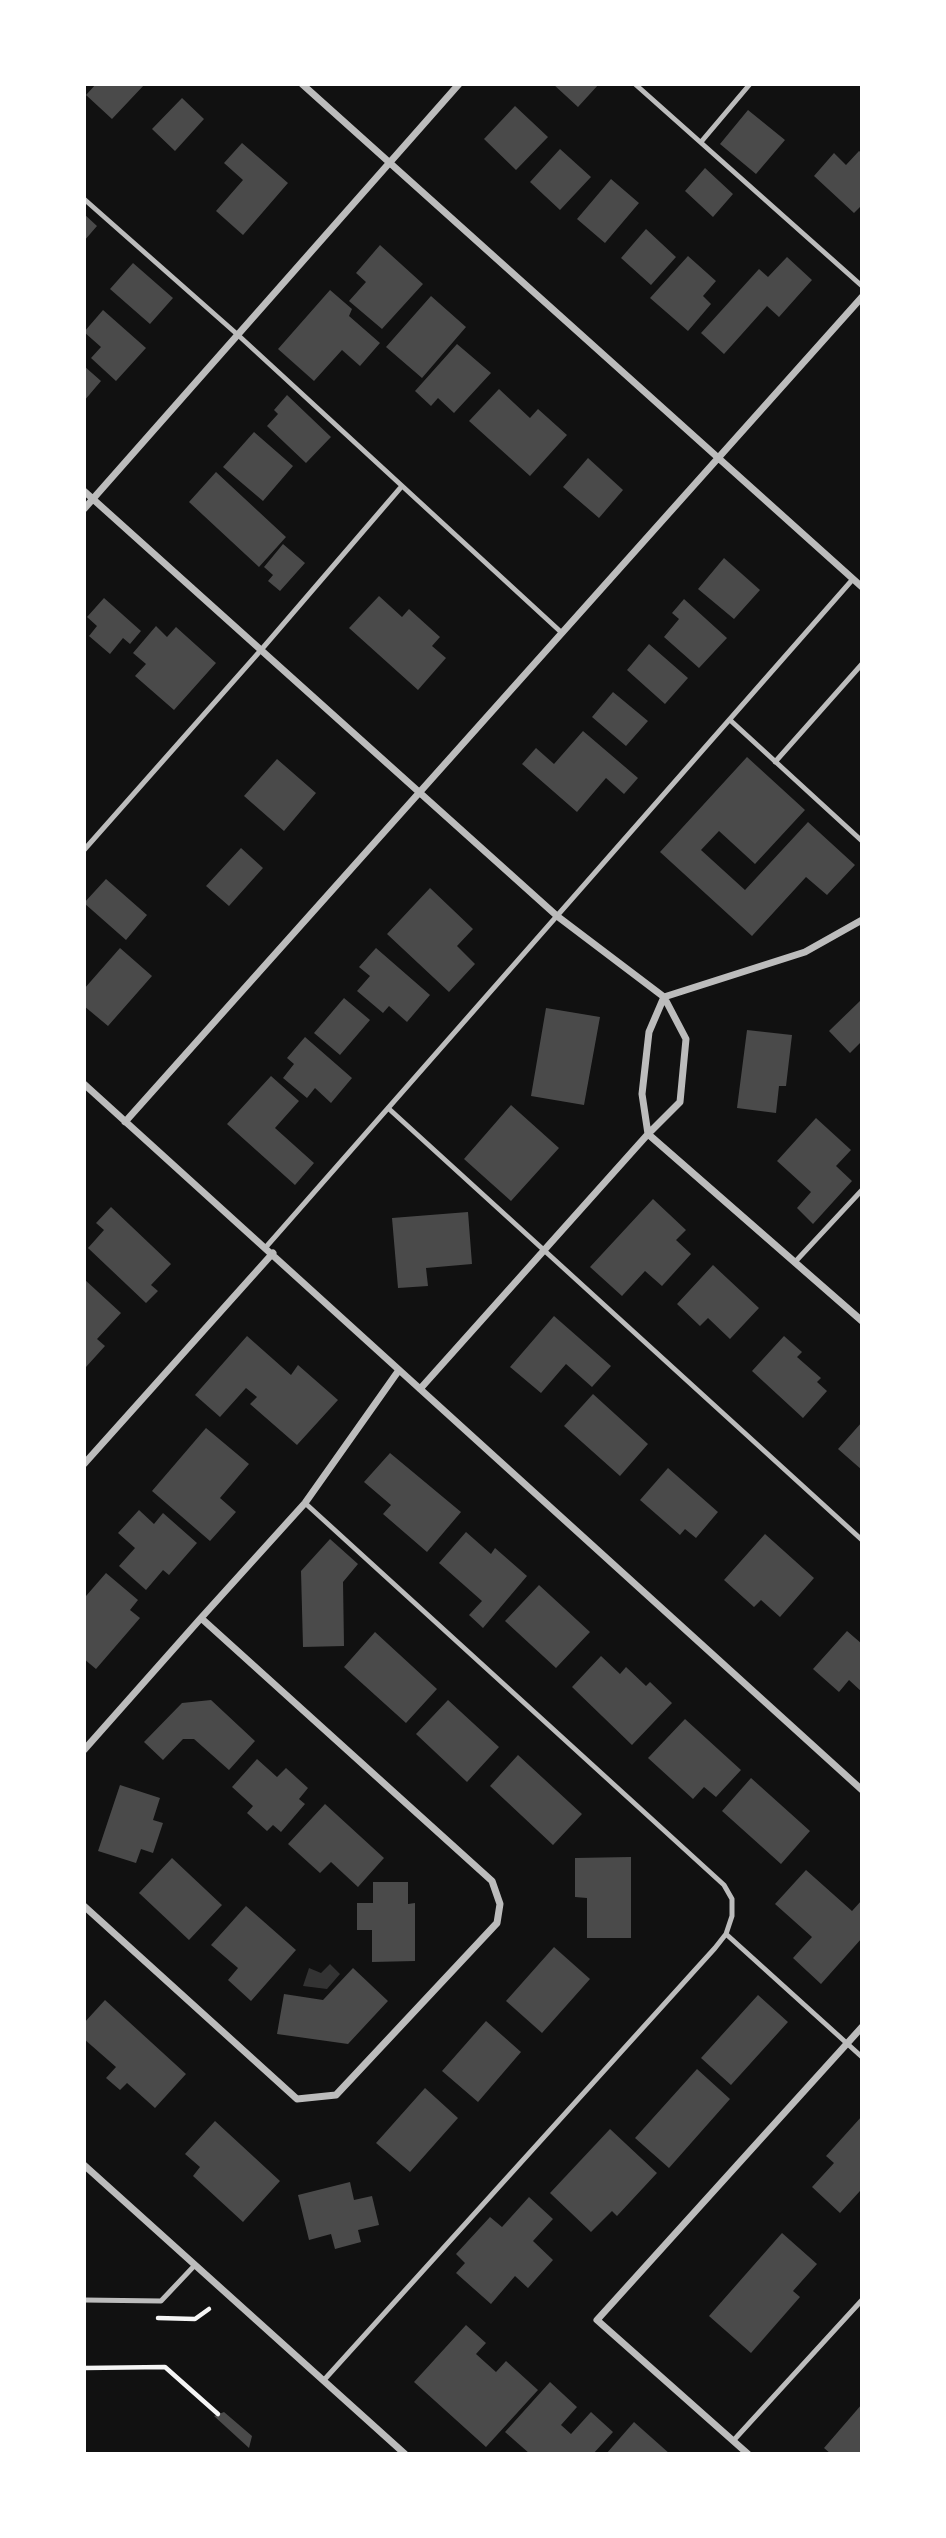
<!DOCTYPE html>
<style>
body{margin:0}
#map{position:relative;width:946px;height:2538px;overflow:hidden;background:#111;font-family:Literata,serif}
canvas{display:block}
.frame{position:absolute;inset:0;border:86px solid #fff;pointer-events:none}
</style>
<div id="map">
<canvas width="946" height="2538"></canvas>
<div class="frame"></div>
</div>
<script>
const ctx = document.querySelector('canvas').getContext('2d');
ctx.lineJoin = 'round';
function paint(path, color) { ctx.fillStyle = color; ctx.fill(path, 'evenodd'); }
const toPath = rows => new Path2D(rows.map(r => 'M' + r).join(''));
function trace(path, color, width, dash) { ctx.strokeStyle = color; ctx.lineWidth = width; ctx.lineCap = dash ? 'butt' : 'round'; ctx.setLineDash(dash || []); ctx.stroke(path); }
const water = toPath([
 [330,1964,340,1974,327,1989,303,1986,309,1968,321,1973]
]);
const building = toPath([
 [96,84,145,84,112,119,86,95],
 [553,84,599,84,578,107],
 [182,98,204,119,175,151,152,129],
 [515,106,548,137,516,170,484,139],
 [748,110,785,140,756,174,720,144],
 [242,143,288,183,243,235,216,211,243,180,224,163],
 [560,149,591,177,560,210,530,182],
 [859,151,862,153,862,205,854,213,814,176,834,153,846,165],
 [705,168,733,194,713,217,685,191],
 [611,179,639,203,605,243,577,219],
 [84,214,97,226,84,241],
 [646,229,676,257,651,285,621,258],
 [380,245,423,284,382,329,349,301,366,282,356,273],
 [688,256,716,281,703,296,711,304,688,331,650,298],
 [787,257,812,280,779,317,767,306,724,354,701,333,759,269,768,277],
 [133,263,173,298,150,324,110,289],
 [330,290,352,309,349,316,380,343,360,366,342,350,314,381,278,349],
 [431,296,466,327,422,378,386,347],
 [103,310,146,348,116,381,91,358,101,347,84,332],
 [457,344,491,373,454,413,438,398,431,406,415,391],
 [84,366,101,381,84,401],
 [499,389,530,418,538,409,567,435,530,476,469,421],
 [287,395,331,437,306,463,267,426,278,414,274,410],
 [254,432,293,466,263,501,223,467],
 [588,458,623,490,599,518,563,487],
 [216,472,286,537,259,567,189,502],
 [283,544,305,563,280,591,268,581,273,575,264,567],
 [724,558,760,590,734,619,698,589],
 [379,596,402,617,409,609,440,637,432,646,446,658,418,690,349,628],
 [104,598,141,631,130,644,123,638,110,654,89,636,97,626,87,617],
 [684,599,727,638,699,668,664,637,679,619,672,613],
 [156,626,167,637,176,627,216,663,174,710,135,676,146,664,133,653],
 [649,644,688,678,665,704,627,670],
 [613,692,648,721,626,746,592,717],
 [583,731,638,778,624,794,606,778,577,812,522,764,536,748,554,764],
 [747,757,805,810,755,864,719,831,701,850,745,890,808,822,855,865,827,895,806,877,752,936,660,852],
 [277,759,316,793,284,831,244,796],
 [241,848,263,868,229,906,206,886],
 [106,879,147,915,126,940,84,903],
 [430,888,473,929,457,946,475,964,449,992,387,934],
 [120,948,152,976,108,1026,84,1006,84,989],
 [376,948,430,995,407,1022,389,1006,383,1013,357,991,370,976,359,967],
 [344,998,370,1020,340,1055,314,1033],
 [862,999,862,1041,850,1053,829,1031],
 [546,1008,600,1017,584,1105,531,1096],
 [747,1030,792,1035,786,1086,779,1086,776,1113,737,1108],
 [305,1037,352,1078,331,1103,315,1088,307,1098,283,1078,294,1064,287,1058],
 [271,1076,299,1101,275,1128,314,1163,295,1185,227,1124],
 [511,1105,559,1148,511,1201,464,1159],
 [816,1118,851,1150,836,1166,852,1181,813,1224,797,1208,811,1192,777,1161],
 [653,1199,686,1230,676,1240,691,1254,662,1286,645,1271,622,1296,590,1267],
 [111,1207,171,1264,151,1285,158,1291,146,1303,88,1248,104,1230,96,1223],
 [468,1212,472,1264,426,1268,428,1286,398,1288,392,1218],
 [713,1265,759,1308,730,1339,708,1318,700,1326,677,1304],
 [84,1279,121,1313,97,1339,105,1346,86,1367],
 [554,1316,611,1366,592,1387,566,1364,541,1393,510,1367],
 [247,1336,291,1375,298,1365,338,1400,297,1445,250,1404,257,1397,246,1388,220,1417,195,1395],
 [784,1336,802,1352,797,1357,821,1378,817,1382,827,1391,803,1418,752,1371],
 [593,1394,648,1444,620,1476,564,1426],
 [862,1422,862,1470,838,1449],
 [206,1428,249,1464,220,1498,236,1512,210,1541,152,1491],
 [390,1453,461,1512,427,1552,383,1514,391,1505,364,1482],
 [668,1468,718,1512,696,1538,685,1529,680,1535,640,1500],
 [139,1510,154,1524,163,1513,197,1543,169,1575,163,1570,146,1590,119,1566,135,1548,118,1533],
 [466,1532,491,1554,495,1548,527,1576,483,1628,469,1615,482,1601,439,1563],
 [765,1534,814,1578,780,1617,761,1600,754,1607,724,1580],
 [330,1539,358,1564,343,1582,344,1646,303,1647,301,1571],
 [106,1573,138,1600,130,1610,140,1618,96,1669,84,1659,84,1595,86,1596],
 [539,1585,590,1632,556,1668,505,1621],
 [847,1631,862,1644,862,1692,849,1680,839,1692,813,1669],
 [375,1632,437,1689,406,1723,344,1667],
 [601,1656,620,1674,626,1667,646,1686,650,1682,672,1703,632,1745,572,1687],
 [211,1700,255,1741,229,1770,194,1739,183,1739,163,1760,144,1742,182,1703],
 [448,1700,499,1747,467,1782,416,1734],
 [685,1719,741,1770,716,1797,704,1787,693,1799,648,1758],
 [518,1755,582,1814,553,1845,490,1786],
 [257,1759,277,1777,286,1768,308,1788,299,1799,305,1804,281,1832,273,1825,267,1831,247,1813,253,1806,232,1787],
 [751,1778,810,1831,781,1864,722,1811],
 [120,1785,160,1798,153,1820,163,1823,153,1853,141,1849,136,1863,98,1851],
 [325,1804,384,1858,358,1887,331,1862,320,1873,288,1844],
 [631,1857,631,1938,587,1938,587,1898,575,1897,575,1858],
 [172,1858,222,1905,189,1940,139,1893],
 [806,1870,852,1911,862,1900,862,1938,821,1984,793,1958,812,1937,775,1904],
 [373,1882,408,1882,408,1904,415,1903,415,1961,372,1962,372,1930,357,1930,357,1903,373,1903],
 [246,1906,296,1950,251,2001,228,1980,238,1968,211,1945],
 [554,1947,590,1979,542,2033,506,2001],
 [353,1968,388,2001,348,2044,277,2034,284,1994,323,2000],
 [758,1995,788,2022,731,2085,701,2058],
 [105,2000,186,2074,155,2108,127,2083,120,2090,106,2078,116,2067,84,2039,84,2023],
 [486,2021,521,2052,478,2102,442,2071],
 [697,2069,730,2099,669,2168,635,2138],
 [425,2088,458,2118,410,2172,376,2143],
 [862,2116,862,2193,860,2191,840,2213,812,2187,834,2163,826,2156],
 [215,2121,280,2181,243,2222,193,2176,200,2167,185,2154],
 [610,2129,657,2173,617,2216,612,2211,591,2232,550,2193],
 [350,2182,354,2200,372,2196,379,2225,358,2230,361,2242,335,2249,331,2234,309,2240,298,2195],
 [529,2197,553,2219,533,2241,553,2260,528,2288,515,2276,491,2304,456,2273,465,2263,456,2254,490,2217,502,2227],
 [782,2233,817,2264,793,2291,800,2297,751,2353,709,2316],
 [466,2325,486,2343,476,2354,496,2372,506,2361,538,2390,486,2447,414,2382],
 [550,2382,577,2407,561,2425,571,2434,591,2412,613,2432,593,2454,530,2454,505,2432],
 [862,2404,862,2454,831,2454,824,2448],
 [224,2412,252,2436,249,2448,214,2416],
 [634,2422,670,2454,606,2454]
]);
const path = toPath([
 [158,2318,195,2319,209,2309],
 [84,2368,165,2367,218,2414]
]);
const service = toPath([
 [635,84,862,286],
 [701,142,750,84],
 [84,199,238,335,562,633],
 [730,720,862,841],
 [775,762,862,664],
 [84,850,261,650,402,486],
 [388,1108,862,1540],
 [266,1247,853,579],
 [795,1262,862,1190],
 [305,1503,724,1885,732,1899,732,1916,726,1934,715,1948,324,2380],
 [726,1934,862,2057],
 [84,2300,161,2301,195,2265],
 [733,2441,862,2300]
]);
const minor = toPath([
 [302,84,862,587],
 [84,491,557,916,664,997,686,1039,680,1102,648,1134,420,1389],
 [84,509,459,84],
 [664,997,805,952,862,920],
 [84,1084,862,1790],
 [125,1122,862,297],
 [648,1134,862,1321],
 [648,1134,642,1094,649,1032,664,997],
 [84,1464,273,1253],
 [201,1618,305,1503,399,1370],
 [84,1750,201,1618,492,1881,500,1904,497,1923,336,2095,297,2099,84,1906],
 [84,2165,405,2454],
 [748,2454,597,2320,862,2027]
]);
paint(water, '#333');
paint(building, '#4a4a4a');
trace(path, '#f5f5f5', 4.5);
trace(service, '#bcbcbc', 5);
trace(minor, '#bcbcbc', 7);
</script>
